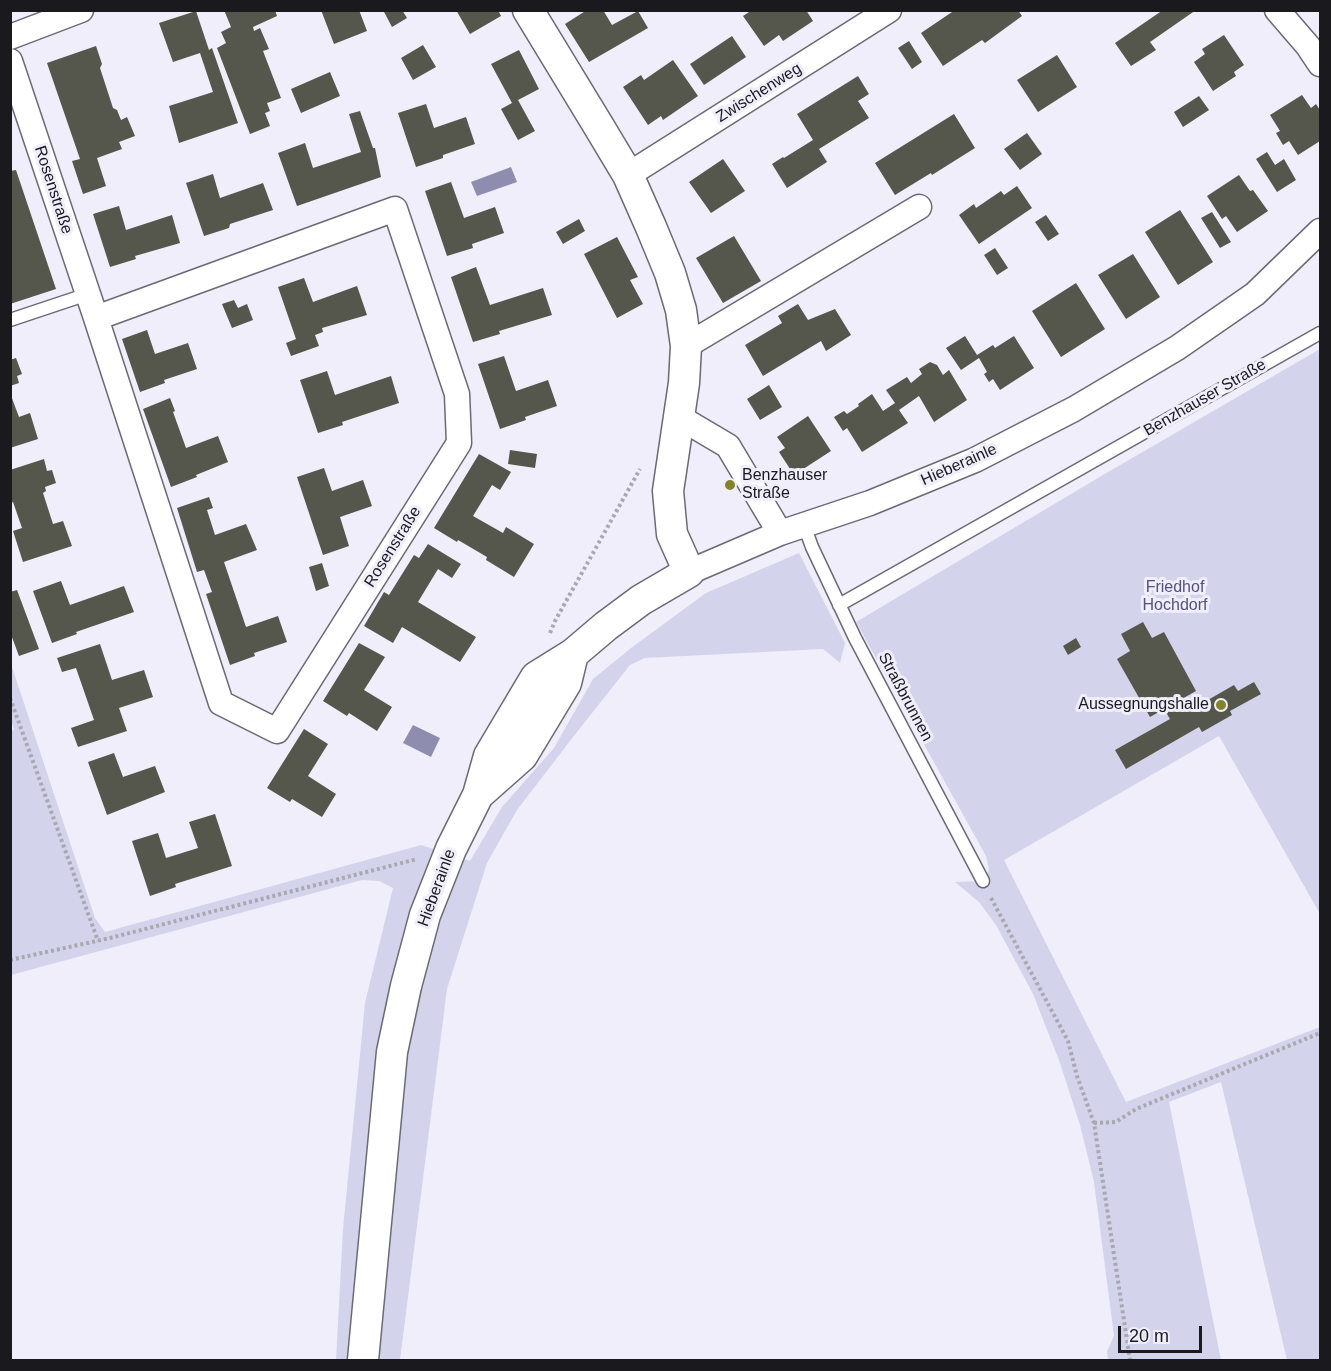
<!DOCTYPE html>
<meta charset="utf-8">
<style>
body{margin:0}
#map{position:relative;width:1331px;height:1371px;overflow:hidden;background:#efeefa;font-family:Arial,sans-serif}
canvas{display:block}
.frame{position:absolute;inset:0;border:12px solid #1a1a1e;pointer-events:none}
.scale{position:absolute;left:1118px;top:1326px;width:84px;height:27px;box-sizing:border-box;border:3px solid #1a1a1e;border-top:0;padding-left:8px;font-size:18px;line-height:21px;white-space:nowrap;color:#1a1a1e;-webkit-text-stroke:4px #efeefa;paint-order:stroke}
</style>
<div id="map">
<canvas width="1331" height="1371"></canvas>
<div class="frame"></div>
<div class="scale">20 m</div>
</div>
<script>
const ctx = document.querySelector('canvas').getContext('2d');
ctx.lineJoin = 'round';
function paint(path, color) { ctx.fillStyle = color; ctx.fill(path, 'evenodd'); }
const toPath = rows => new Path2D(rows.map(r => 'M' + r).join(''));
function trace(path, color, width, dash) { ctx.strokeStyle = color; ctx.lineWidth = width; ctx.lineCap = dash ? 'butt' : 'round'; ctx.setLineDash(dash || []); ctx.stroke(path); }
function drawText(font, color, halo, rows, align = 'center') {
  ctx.font = font + ' Arial,sans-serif'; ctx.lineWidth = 6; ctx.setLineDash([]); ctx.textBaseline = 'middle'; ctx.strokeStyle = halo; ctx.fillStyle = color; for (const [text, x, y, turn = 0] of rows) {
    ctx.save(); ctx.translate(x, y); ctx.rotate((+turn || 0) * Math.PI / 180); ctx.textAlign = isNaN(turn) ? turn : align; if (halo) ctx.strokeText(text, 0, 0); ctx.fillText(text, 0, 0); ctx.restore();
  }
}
const green = toPath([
 [1320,349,1320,914,1219,736,1004,860,1126,1102,1320,1027,1320,1360,1287,1360,1221,1082,1169,1102,1221,1360,1108,1360,1107,1351,1114,1336,1094,1182,1080,1125,1060,1063,1033,994,996,925,979,902,955,882,983,881,989,870,986,856,856,622,1103,475],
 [799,553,845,643,840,663,823,649,645,658,630,665,573,737,517,810,487,863,447,989,400,1360,336,1360,343,1229,365,1003,393,888,379,881,362,880,11,975,10,731,14,730,11,719,10,661,95,918,105,932,421,845,470,861,502,807,554,748,593,679,631,648,706,593]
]);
const water = toPath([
 [511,167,517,182,477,196,471,182],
 [413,725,440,738,431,757,403,743]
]);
const building = toPath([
 [224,10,275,10,277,16,253,27,254,31,260,28,269,49,263,51,281,98,267,103,270,111,265,113,270,126,250,134,217,48,226,43,221,32,231,27],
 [321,10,359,10,367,31,334,44],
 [383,10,402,10,407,18,392,27],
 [456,10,498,10,501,16,470,34],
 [587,10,603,10,612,25,638,11,648,28,589,62,565,24],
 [752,10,806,10,813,21,783,41,779,35,764,46,743,16],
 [955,10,962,10,963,12,965,10,1018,10,1022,16,985,43,982,40,943,66,921,33],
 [1163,10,1196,10,1150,42,1156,50,1131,66,1115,43],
 [196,11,209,50,212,48,238,123,179,143,169,106,213,92,200,53,173,62,159,23],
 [1224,35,1244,65,1234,72,1236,76,1213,91,1194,62,1205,54,1202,49],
 [732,36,746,57,704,85,690,64],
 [909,41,922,62,912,69,898,48],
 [423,45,436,67,413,80,401,58],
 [96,46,102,64,100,68,113,108,117,110,121,120,127,117,135,136,119,142,122,149,97,158,106,186,83,194,72,161,80,159,47,63],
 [519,50,539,89,518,100,535,131,518,140,501,109,512,103,491,64],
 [1057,55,1077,87,1038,112,1017,80],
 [673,60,698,96,663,120,661,116,648,125,623,87,641,75,644,80],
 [330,72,340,96,301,113,291,89],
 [858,76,869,94,858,101,869,118,819,149,827,162,787,188,772,164,783,157,784,158,813,140,797,114],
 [1302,95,1311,108,1316,104,1320,110,1320,141,1298,155,1289,141,1283,145,1276,133,1280,131,1270,115],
 [1199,96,1209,110,1183,127,1174,112],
 [426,104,434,128,466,117,475,144,443,155,443,158,416,167,398,113],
 [360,111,373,148,375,148,381,177,297,206,278,153,305,143,313,168,361,152,349,114],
 [954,114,975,148,932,175,931,173,895,195,875,163],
 [1027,133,1042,154,1020,170,1004,149],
 [1267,152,1275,165,1284,159,1296,180,1277,192,1256,159],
 [723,159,745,191,711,213,689,182],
 [16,170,56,289,10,304,10,171],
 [213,174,220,198,263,183,273,210,230,224,229,228,204,236,186,183],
 [1239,175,1250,191,1253,190,1268,211,1237,232,1226,216,1222,219,1207,196],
 [451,182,464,218,495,207,504,233,472,244,473,248,447,256,425,191],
 [1017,186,1032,208,979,244,959,215,974,204,976,208,1001,191,1004,195],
 [119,206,126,230,172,215,180,243,135,256,136,259,110,267,93,214],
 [1180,210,1213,262,1178,285,1145,232],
 [1212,212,1231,242,1220,248,1201,218],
 [1046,215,1059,234,1048,241,1035,222],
 [579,219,585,231,563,244,556,232],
 [734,236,761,281,723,303,696,258],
 [617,237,638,277,630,280,643,304,617,318,584,254],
 [995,248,1008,268,997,275,984,255],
 [1133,254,1160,297,1126,319,1098,275],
 [476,267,490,305,543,288,552,315,499,331,500,334,473,342,451,277],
 [304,278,313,302,357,286,367,315,322,328,323,332,315,335,319,346,291,356,286,343,296,339,278,287],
 [1076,283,1105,329,1061,357,1032,311],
 [234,300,238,308,247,304,253,320,232,328,222,304],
 [798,304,808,320,835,309,851,335,826,351,821,341,763,376,745,345,782,323,778,316],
 [147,330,155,354,188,343,197,369,164,380,165,383,140,392,122,339],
 [965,336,977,355,993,345,995,348,1014,336,1034,368,1000,390,993,379,989,382,984,374,987,372,979,358,961,370,946,348],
 [504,356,516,391,548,380,557,406,525,417,526,420,500,429,478,364],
 [16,358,22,374,17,376,19,383,10,386,10,360],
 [930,362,937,365,943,375,949,370,967,400,934,422,919,396,899,410,908,423,862,452,847,428,843,431,834,417,844,411,847,414,859,406,858,404,872,394,883,411,895,403,886,390,907,377,911,383,922,374,919,369],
 [327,371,335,395,391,376,399,403,342,422,343,425,318,433,300,380],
 [769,385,782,407,760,420,747,399],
 [10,393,19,417,30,413,38,439,10,448],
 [170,398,175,411,173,412,186,448,218,436,228,462,196,475,197,477,171,487,143,409],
 [808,416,831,451,794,475,779,452,785,448,777,437],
 [510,450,537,454,535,468,508,464],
 [479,454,511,472,500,490,492,485,473,516,503,533,506,527,534,544,514,577,486,560,487,557,458,540,457,542,434,528],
 [44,459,47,471,52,470,56,483,45,487,46,491,43,493,53,524,63,521,72,546,23,562,13,531,22,528,13,502,10,503,10,470],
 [324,468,332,491,363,480,372,506,340,517,349,546,323,555,297,477],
 [209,497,213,508,207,510,215,535,246,524,257,550,224,562,246,627,278,616,287,642,254,653,255,656,230,665,206,594,212,592,204,570,197,572,177,508],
 [428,544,461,564,452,578,438,569,418,602,476,637,460,662,402,627,393,643,364,626,384,592,389,595,414,555,419,558],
 [322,563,329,586,316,591,309,567],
 [61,581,70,605,124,586,134,612,76,632,77,634,52,643,33,591],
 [17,590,39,649,19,656,10,632,10,592],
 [1143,622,1152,638,1164,632,1196,691,1180,700,1187,712,1234,685,1238,691,1254,682,1261,694,1230,711,1232,715,1202,732,1199,727,1126,769,1115,750,1170,719,1164,709,1150,717,1117,659,1130,651,1121,634],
 [1076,638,1081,647,1068,655,1063,646],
 [359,643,385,657,364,690,392,707,377,731,349,713,347,716,323,701],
 [100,644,112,680,144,670,153,697,119,708,127,731,78,747,71,728,94,720,76,668,62,672,57,658],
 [304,729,328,744,308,776,336,794,322,817,292,799,290,802,267,788],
 [114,753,123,777,155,766,165,792,107,815,88,762],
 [215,814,232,866,175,884,176,887,150,896,132,841,158,833,166,858,198,848,189,822]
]);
const path = toPath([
 [550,633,555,621,640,469],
 [10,698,98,941],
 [991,898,1068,1041,1077,1076,1094,1123,1130,1360],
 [10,960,110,938,417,859],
 [1094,1123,1116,1122,1136,1109,1320,1033]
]);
const service = toPath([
 [10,320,88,294],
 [804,525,812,547,855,638,983,881],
 [839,605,1320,333]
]);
const minor = toPath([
 [1277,10,1308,46,1320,64],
 [10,37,81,10],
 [10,61,96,318,221,703,277,731,459,443,457,394,395,209,96,318],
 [628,175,889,10],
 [686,346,919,207],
 [679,417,728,446,780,533],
 [689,572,780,533,870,503,975,460,1074,409,1177,348,1255,294,1320,231]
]);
const tertiary = toPath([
 [478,795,522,756,566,683,573,654],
 [363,1360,392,1052,406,986,425,915,451,849,478,795,489,756,536,677,573,654,606,626,641,600,689,572,672,534,668,491,684,383,686,346,681,310,670,273,651,227,628,175,598,125,528,10]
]);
const markers = [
 [730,485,6,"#84832c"],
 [1221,705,6,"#84832c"]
];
const streetNames = [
 ["Zwischenweg",759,93,-32],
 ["Rosenstraße",53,190,72],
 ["Benzhauser Straße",1205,398,-30],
 ["Hieberainle",959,465,-24],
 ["Rosenstraße",393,547,-58],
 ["Straßbrunnen",905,697,62],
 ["Hieberainle",437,888,-70]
];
const poiNames = [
 ["Benzhauser",742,476],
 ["Straße",742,494],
 ["Aussegnungshalle",1209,705,"right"]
];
const parkNames = [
 ["Friedhof",1175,588],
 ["Hochdorf",1175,606]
];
paint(green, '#d4d3ec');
paint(water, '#8f8daf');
paint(building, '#55564c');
trace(service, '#6a6a74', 15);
trace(minor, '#6a6a74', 27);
trace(tertiary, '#6a6a74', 33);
trace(path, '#a8a8b1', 4, [3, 3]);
trace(service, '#fff', 12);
trace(minor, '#fff', 24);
trace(tertiary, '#fff', 30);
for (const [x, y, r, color] of markers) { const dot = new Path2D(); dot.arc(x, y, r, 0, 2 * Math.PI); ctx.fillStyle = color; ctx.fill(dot); trace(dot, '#efeefa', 2); }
drawText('16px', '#1a1a1e', '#efeefa', streetNames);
drawText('16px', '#1a1a1e', '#efeefa', poiNames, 'left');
drawText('16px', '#545081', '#efeefa', parkNames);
</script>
